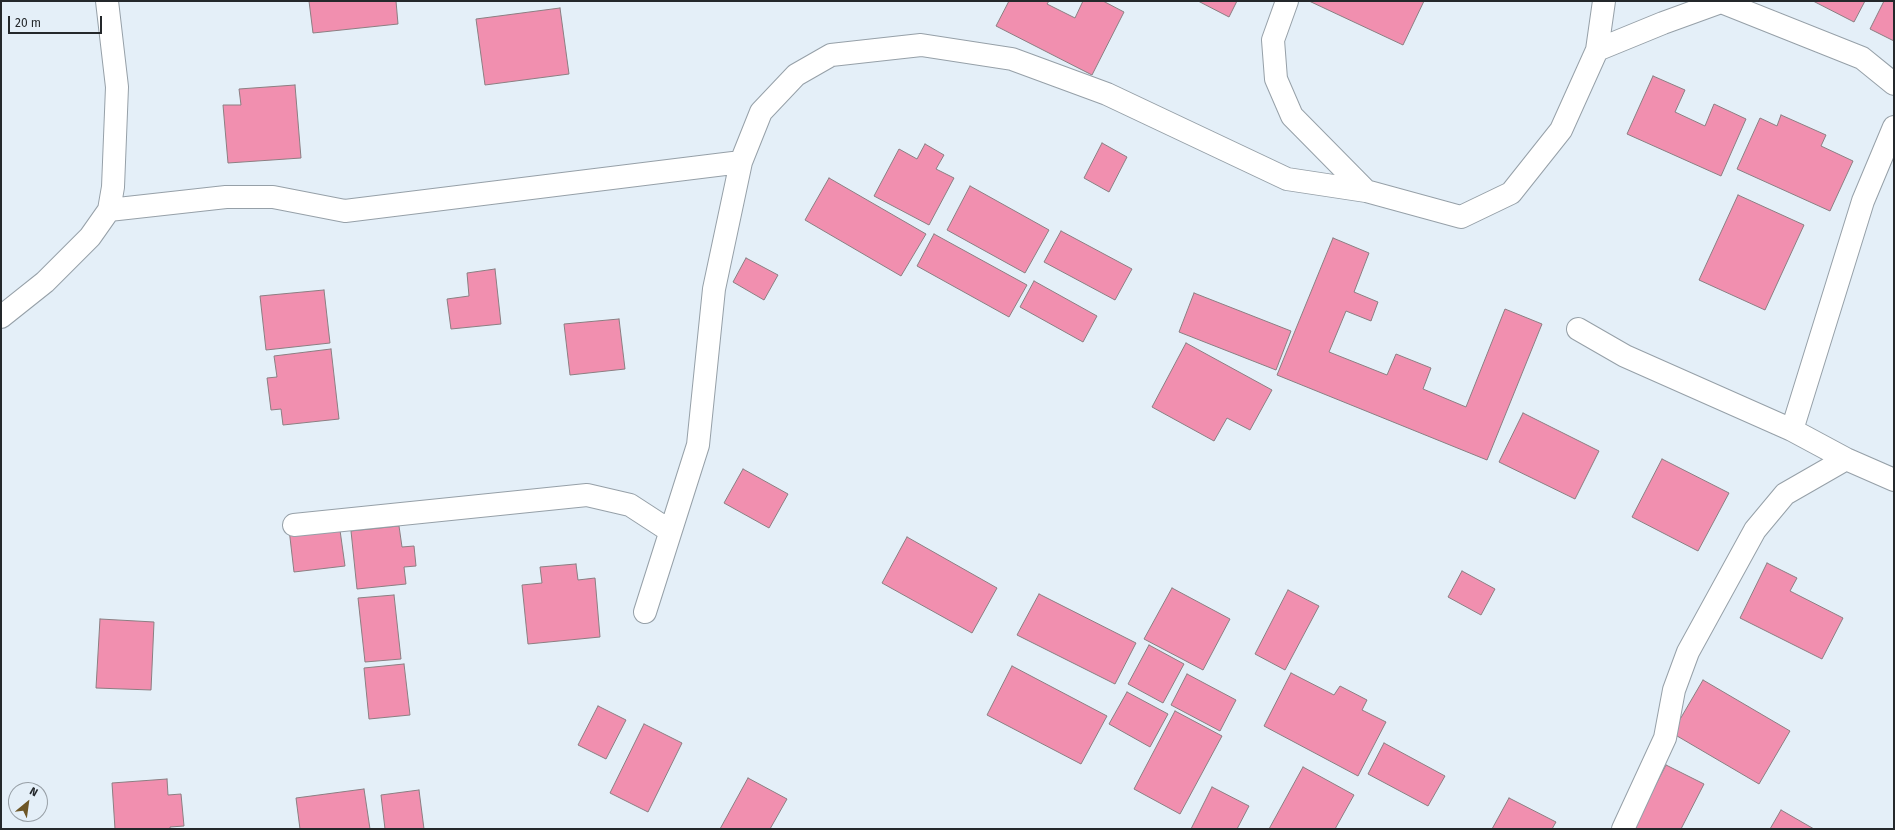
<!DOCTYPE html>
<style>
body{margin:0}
#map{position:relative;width:1895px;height:830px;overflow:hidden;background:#e4eff8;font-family:"Fira Sans",sans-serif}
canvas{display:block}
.frame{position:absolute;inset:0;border:2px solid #24282b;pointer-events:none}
.north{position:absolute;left:8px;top:782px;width:40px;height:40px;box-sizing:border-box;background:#e4eff8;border:1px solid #979fa6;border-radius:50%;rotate:29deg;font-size:11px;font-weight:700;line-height:16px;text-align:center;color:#24282b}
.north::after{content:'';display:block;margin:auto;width:14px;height:18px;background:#6d5626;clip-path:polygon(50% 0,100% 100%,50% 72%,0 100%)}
.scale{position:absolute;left:8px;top:16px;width:94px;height:18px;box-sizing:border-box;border:2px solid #24282b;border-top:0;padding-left:5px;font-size:12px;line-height:14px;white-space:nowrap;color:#24282b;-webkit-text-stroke:3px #e4eff8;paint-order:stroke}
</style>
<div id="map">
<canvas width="1895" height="830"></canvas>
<div class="frame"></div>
<div class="north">N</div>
<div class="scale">20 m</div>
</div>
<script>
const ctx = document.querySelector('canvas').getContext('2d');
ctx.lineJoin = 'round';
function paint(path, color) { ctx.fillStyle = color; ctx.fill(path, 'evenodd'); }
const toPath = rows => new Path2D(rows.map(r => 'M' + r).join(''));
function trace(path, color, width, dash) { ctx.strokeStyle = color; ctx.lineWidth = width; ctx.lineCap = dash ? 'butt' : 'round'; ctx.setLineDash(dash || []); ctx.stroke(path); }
const building = toPath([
 [309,1,396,1,398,24,313,33,309,1],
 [1009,1,1049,1,1047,4,1075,18,1083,1,1103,1,1124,12,1092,75,996,26,1009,1],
 [1198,1,1237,1,1229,17,1198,1],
 [1309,1,1424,1,1403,45,1309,1],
 [1813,1,1865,1,1854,22,1813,1],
 [1884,1,1894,1,1894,41,1870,29,1884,1],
 [560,8,569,74,485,85,476,19,560,8],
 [1653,76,1685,90,1675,112,1705,126,1714,104,1746,119,1721,176,1627,134,1653,76],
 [295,85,301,158,228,163,223,105,241,105,239,89,295,85],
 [1781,115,1826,135,1821,146,1853,161,1830,211,1737,169,1760,118,1777,126,1781,115],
 [1102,143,1127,157,1109,192,1084,178,1102,143],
 [925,144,944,155,936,169,954,178,929,225,874,196,899,149,917,159,925,144],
 [829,178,926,234,901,276,805,220,829,178],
 [970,186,1049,230,1025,273,947,230,970,186],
 [1738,195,1804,225,1765,310,1699,280,1738,195],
 [1061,231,1132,269,1115,300,1044,262,1061,231],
 [934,234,1027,285,1009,317,917,266,934,234],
 [1333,238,1369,253,1354,292,1378,302,1371,321,1346,311,1329,352,1387,375,1396,354,1431,368,1423,389,1466,407,1505,309,1542,324,1487,460,1277,375,1333,238],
 [746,258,778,275,764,300,733,282,746,258],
 [495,269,501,324,451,329,447,299,469,296,467,273,495,269],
 [1034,281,1097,316,1083,342,1020,307,1034,281],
 [324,290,330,343,266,350,260,296,324,290],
 [1194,293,1291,331,1276,370,1179,332,1194,293],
 [619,319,625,369,570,375,564,324,619,319],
 [1186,343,1272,390,1250,430,1227,418,1214,441,1152,407,1186,343],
 [331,349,339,419,283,425,281,409,271,410,267,378,277,377,274,356,331,349],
 [1523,413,1599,451,1575,499,1499,462,1523,413],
 [1662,459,1729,493,1698,551,1632,517,1662,459],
 [743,469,788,494,769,528,724,503,743,469],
 [339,523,345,566,294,572,289,529,339,523],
 [399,526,402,547,414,546,416,566,404,567,406,584,357,589,351,531,399,526],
 [907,537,997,588,972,633,882,583,907,537],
 [1767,563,1797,578,1790,591,1843,618,1822,659,1740,618,1767,563],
 [576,564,578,580,595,578,600,637,528,644,522,585,542,583,540,567,576,564],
 [1462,571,1495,589,1481,615,1448,597,1462,571],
 [1172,588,1230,619,1203,670,1144,639,1172,588],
 [1288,590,1319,606,1285,670,1255,654,1288,590],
 [1039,594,1136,643,1115,684,1017,635,1039,594],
 [394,595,401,659,365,662,358,598,394,595],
 [100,619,154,622,151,690,96,688,100,619],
 [1149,645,1184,664,1163,703,1128,684,1149,645],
 [404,664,410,715,369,719,364,668,404,664],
 [1012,666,1107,716,1081,764,987,715,1012,666],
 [1291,673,1334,695,1340,686,1367,700,1362,710,1386,722,1358,776,1264,726,1291,673],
 [1187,674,1236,700,1220,731,1171,705,1187,674],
 [1703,680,1790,731,1759,784,1672,733,1703,680],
 [1127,692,1168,714,1150,747,1109,724,1127,692],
 [598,706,626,720,606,759,578,745,598,706],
 [1175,711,1222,736,1180,814,1134,789,1175,711],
 [644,724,682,743,648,812,610,793,644,724],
 [1384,743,1445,776,1428,806,1368,774,1384,743],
 [1666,765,1704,784,1681,829,1633,829,1666,765],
 [1303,767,1354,795,1335,829,1269,829,1303,767],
 [748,778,787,799,770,829,720,829,748,778],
 [167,779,168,795,181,794,184,826,170,827,170,829,115,829,112,783,167,779],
 [1212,787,1249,806,1237,829,1191,829,1212,787],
 [364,789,370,829,300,829,296,798,364,789],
 [419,790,424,829,385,829,381,795,419,790],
 [1509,798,1556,822,1552,829,1492,829,1509,798],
 [1781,810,1814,829,1770,829,1781,810]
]);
const minor = toPath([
 [1287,1,1273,40,1276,79,1292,116,1366,191,1461,217,1511,193,1561,130,1597,50,1604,1],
 [1719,1,1862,58,1894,84],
 [1597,50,1663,23,1721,2],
 [109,210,226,197,273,197,345,211,741,162],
 [1,317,45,282,90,237,109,210,113,187,117,87,107,1],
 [1578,329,1625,356,1792,430,1846,459,1894,480],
 [1792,430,1863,201,1894,127],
 [294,525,587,495,630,505,670,531],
 [645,612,698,445,714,289,741,162,761,112,796,75,831,55,921,45,1012,59,1107,94,1287,179,1366,191],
 [1623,829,1665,738,1674,690,1688,652,1755,530,1785,494,1846,459]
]);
paint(building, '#f18faf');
trace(building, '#8b7e82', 1);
trace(minor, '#96a0a8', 24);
trace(minor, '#fff', 22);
</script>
